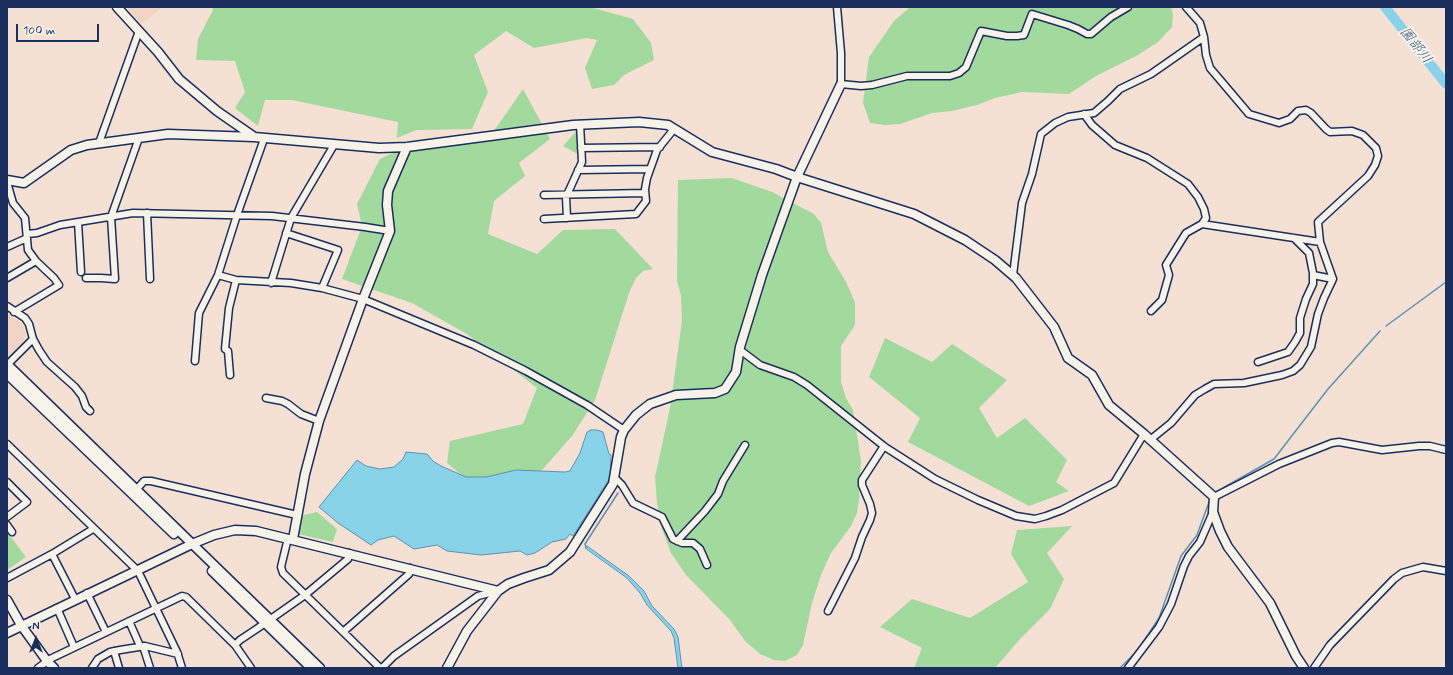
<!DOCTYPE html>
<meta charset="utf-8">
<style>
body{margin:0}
#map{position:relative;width:1453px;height:675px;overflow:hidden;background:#f4e1d3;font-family:Mynerve,sans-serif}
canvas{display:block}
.frame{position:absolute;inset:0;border:8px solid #1b2f5e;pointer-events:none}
.north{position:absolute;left:16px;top:619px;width:40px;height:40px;-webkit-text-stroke:3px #f7f3e8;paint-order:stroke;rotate:0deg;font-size:11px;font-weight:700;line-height:16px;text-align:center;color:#1b2f5e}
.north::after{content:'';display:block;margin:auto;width:14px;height:18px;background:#1b2f5e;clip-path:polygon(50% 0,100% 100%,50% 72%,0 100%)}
.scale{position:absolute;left:16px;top:24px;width:83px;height:18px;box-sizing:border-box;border:2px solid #1b2f5e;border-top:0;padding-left:5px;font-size:12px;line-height:14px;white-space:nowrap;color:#1b2f5e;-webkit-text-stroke:3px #f7f3e8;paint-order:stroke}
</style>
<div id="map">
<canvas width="1453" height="675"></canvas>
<div class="frame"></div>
<div class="north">N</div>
<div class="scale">100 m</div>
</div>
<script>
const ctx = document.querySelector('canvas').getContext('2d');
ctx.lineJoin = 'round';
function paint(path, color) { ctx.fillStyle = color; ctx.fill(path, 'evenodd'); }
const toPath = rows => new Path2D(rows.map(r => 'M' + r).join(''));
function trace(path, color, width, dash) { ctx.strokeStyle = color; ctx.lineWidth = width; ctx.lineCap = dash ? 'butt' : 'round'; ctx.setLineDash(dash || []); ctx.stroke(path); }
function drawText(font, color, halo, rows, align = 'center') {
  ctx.font = font + ' Mynerve,"Klee One",sans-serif'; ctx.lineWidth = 4; ctx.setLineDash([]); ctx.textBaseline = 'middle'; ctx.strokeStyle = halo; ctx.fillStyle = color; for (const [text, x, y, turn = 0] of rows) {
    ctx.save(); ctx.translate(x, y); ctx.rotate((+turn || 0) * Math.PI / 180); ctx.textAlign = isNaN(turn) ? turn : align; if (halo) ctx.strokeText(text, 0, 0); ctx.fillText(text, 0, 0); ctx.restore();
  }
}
const built = toPath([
 [127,7,163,7,141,24],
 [7,313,19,321,24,327,26,335,21,346,7,361]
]);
const green = toPath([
 [212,7,590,7,633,19,651,43,654,60,624,75,614,85,592,89,585,68,597,40,587,38,534,48,506,31,474,55,488,92,472,129,416,130,397,138,398,122,292,100,265,100,258,126,235,108,245,92,235,61,196,60,198,39,213,10],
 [910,7,1171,7,1173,15,1172,27,1158,42,1138,55,1096,76,1069,94,1022,92,995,98,977,105,952,111,932,113,900,124,885,125,870,123,863,103,869,57,894,21],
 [523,89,550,139,519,163,525,176,494,201,488,234,537,254,563,230,615,229,653,269,643,271,636,278,629,293,595,400,572,436,542,470,533,476,465,478,447,463,450,441,523,424,537,388,467,334,412,303,342,279,362,226,357,204,380,159,416,142,489,138],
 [578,129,579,155,563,146],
 [732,178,772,192,814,214,821,223,828,252,846,282,855,302,855,325,841,346,841,382,846,398,853,410,861,461,859,500,857,513,851,526,831,553,821,575,812,603,803,645,797,655,785,661,774,660,760,654,745,641,730,620,686,575,671,553,662,529,657,503,655,477,670,408,682,321,681,295,677,281,678,180],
 [885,338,932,362,952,344,1007,380,979,408,997,438,1025,418,1067,460,1056,482,1069,491,1029,506,908,442,920,418,869,377],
 [317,512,337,529,333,542,298,534,300,516],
 [1072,526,1047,553,1064,579,1050,609,1020,639,995,668,914,668,922,648,880,627,912,599,970,618,1028,582,1011,554,1017,530],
 [7,532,26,557,7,570]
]);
const water = toPath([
 [591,430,597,430,603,432,609,454,611,455,610,478,573,536,570,534,566,539,552,542,535,553,527,555,520,551,481,555,447,551,437,545,414,549,394,536,378,540,371,545,338,523,319,507,357,460,366,466,380,469,394,467,403,459,406,452,427,454,433,461,441,466,466,477,486,477,516,470,565,472,570,471,580,453,587,432,591,430],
 [587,546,629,576,644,591,652,606,674,629,678,637,682,668,678,668,674,638,671,631,647,605,640,593,627,578,585,548,587,546]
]);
const stream = toPath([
 [1386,326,1446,282],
 [1214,493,1274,459,1328,389,1380,331],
 [586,547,585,544,618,493],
 [1120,668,1137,651,1159,618,1181,556,1197,535,1209,502]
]);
const river = toPath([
 [1385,7,1446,84]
]);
const minor = toPath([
 [837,7,841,53,841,84,861,86,872,85,907,76,950,76,959,73,966,67,981,31,1007,36,1017,36,1024,35,1032,14,1068,25,1078,29,1087,34,1091,34,1111,17,1128,7],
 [1084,114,1092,125,1115,145,1147,158,1188,184,1198,197,1204,209,1206,218,1202,224,1186,233,1166,265,1169,275,1162,300,1151,311],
 [99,143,139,31],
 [581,148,660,147],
 [578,170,650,169],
 [7,182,13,203,25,218,28,250,36,261,54,278,59,285,14,312],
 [544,195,645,193],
 [147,213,150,279],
 [567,218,566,197,582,162,580,124],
 [544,219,636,214,646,201,645,189,647,178,657,150,674,129],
 [78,222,81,272],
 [1202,224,1320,242],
 [286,233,338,250,322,288],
 [27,234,37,233,60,225,133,213,272,216,365,227,390,231],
 [7,247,27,238],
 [218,275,236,280,291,283,322,288,363,299,474,345,526,371,587,405,624,430],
 [1013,275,1022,203,1032,174,1041,134,1055,123,1068,117,1094,113,1108,101,1120,89,1151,74,1204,37],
 [1313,275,1333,279],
 [7,278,36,261],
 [86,278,101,278,115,279,111,217,139,138],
 [271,283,291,218,334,145],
 [7,306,25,318,29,324,33,339,39,350,47,362,75,387,82,396,86,407,90,411],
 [740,350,760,365,794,377,807,385,885,447,935,479,978,500,1016,516,1035,519,1046,516,1062,510,1114,483,1144,434],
 [195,361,199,313,218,275,237,215,264,139],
 [1258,362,1288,352,1295,342,1300,333,1300,318,1306,299,1313,284,1313,273,1309,253,1294,238],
 [8,364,33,339],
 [230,375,228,351,225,349,229,308,236,280],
 [266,398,282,401,288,404,301,414,319,421],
 [1150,440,1171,423,1195,395,1205,389,1214,384,1244,383,1282,375,1293,371,1300,365,1311,347,1318,314,1324,298,1333,279,1320,242,1318,222,1368,176,1375,165,1378,156,1376,148,1363,135,1352,131,1330,132,1326,129,1311,113,1306,110,1298,111,1290,119,1279,123,1249,114,1210,68,1206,55,1204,37,1200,23,1194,16,1186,7],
 [7,444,138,571,177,652,182,668],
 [615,478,622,485,633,503,662,517,673,539,682,543,693,543,700,549,707,565],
 [7,482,27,502,7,517],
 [136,490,144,481,151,481,297,515],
 [1214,497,1279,464,1332,443,1339,442,1382,450,1419,446,1430,446,1446,450],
 [7,525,12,532],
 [288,538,281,567,283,573,380,668],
 [677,541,705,511,718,494,723,481,745,445],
 [52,554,75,599],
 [7,578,52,554,93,529],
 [87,593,106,632],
 [57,608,74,647],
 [828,611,855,558,862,537,870,520,872,513,870,504,862,485,862,480,884,446],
 [129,621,140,646],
 [343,632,409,574,410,568],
 [235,645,240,640,258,628,305,595,348,559,349,553],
 [143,646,150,668],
 [114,651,119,668],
 [38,668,50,659,182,596,186,597,235,645,251,668],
 [92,668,98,659,110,652,120,650,145,646,178,654],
 [382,668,394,656,478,596,497,591],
 [1128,668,1159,627,1171,604,1184,566,1189,556,1200,542,1213,512],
 [1314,668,1330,645,1394,579,1402,573,1423,567,1446,571]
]);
const tertiary = toPath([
 [117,7,158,52,179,79,217,111,253,136],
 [7,180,24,183,71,150,87,145,168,134,254,137,379,148,407,147,573,125,639,122,668,125,712,152,776,169,797,177,914,214,965,240,995,260,1016,278,1054,327,1068,358,1092,375,1109,405,1144,434,1214,497,1213,512,1220,531,1228,547,1270,603,1296,656,1304,668],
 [7,364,320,668],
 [7,374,174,534],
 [293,539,305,474,319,421,363,299,390,231,387,205,388,191,407,147],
 [212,571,311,668],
 [7,600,21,625,47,661,54,668],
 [7,633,192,544,214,535,235,530,256,531,498,591],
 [447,668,467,631,498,591,508,584,524,578,549,570,570,552,613,484,621,437,624,430,636,415,650,404,676,395,715,393,725,389,736,372,740,347,762,275,797,177,841,84]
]);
const waterNames = [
 ["園部川",1415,46,52]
];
paint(built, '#f2d4c5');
paint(green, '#a2da9d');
paint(water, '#88d3e8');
trace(water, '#5c91b1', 1);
trace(stream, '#5c91b1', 1.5);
trace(river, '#88d3e8', 10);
trace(minor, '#1b2f5e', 9);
trace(tertiary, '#1b2f5e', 11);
trace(minor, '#f7f3e8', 6);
trace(tertiary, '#f7f3e8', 8);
drawText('italic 14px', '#365880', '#f7f3e8', waterNames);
</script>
